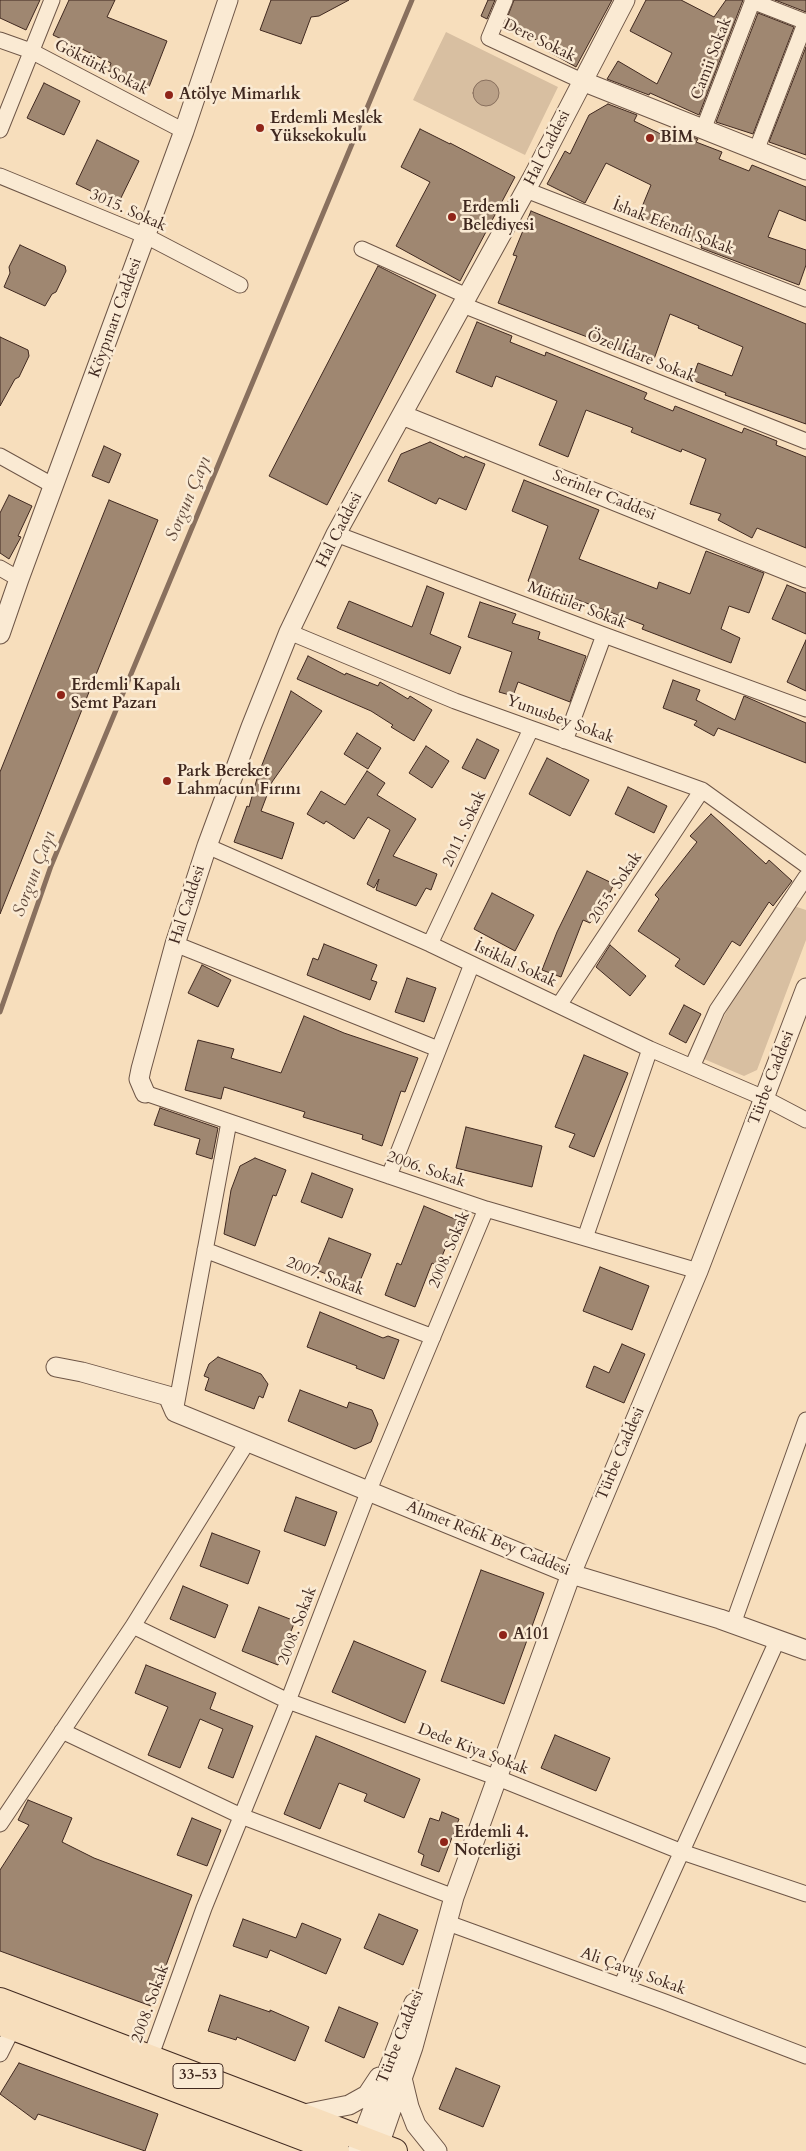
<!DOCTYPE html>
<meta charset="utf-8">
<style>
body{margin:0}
canvas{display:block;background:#f7debc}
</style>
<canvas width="806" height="2151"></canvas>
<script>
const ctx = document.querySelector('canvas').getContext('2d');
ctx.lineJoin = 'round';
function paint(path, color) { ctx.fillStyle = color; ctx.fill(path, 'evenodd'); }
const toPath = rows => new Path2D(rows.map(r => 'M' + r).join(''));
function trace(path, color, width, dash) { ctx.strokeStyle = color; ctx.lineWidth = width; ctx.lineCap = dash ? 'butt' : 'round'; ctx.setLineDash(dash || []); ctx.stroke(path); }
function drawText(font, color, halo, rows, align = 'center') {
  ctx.font = font + ' Cardo,serif'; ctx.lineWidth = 5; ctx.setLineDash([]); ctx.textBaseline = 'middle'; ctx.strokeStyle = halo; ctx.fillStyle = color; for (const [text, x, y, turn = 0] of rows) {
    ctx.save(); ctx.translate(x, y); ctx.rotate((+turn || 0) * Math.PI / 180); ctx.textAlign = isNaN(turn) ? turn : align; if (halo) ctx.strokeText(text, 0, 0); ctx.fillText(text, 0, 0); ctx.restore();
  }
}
const green = toPath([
 [446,32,558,87,525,155,413,100],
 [794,906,806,910,806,940,757,1070,744,1076,704,1059,729,1006]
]);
const water = toPath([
 '473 93a13 13 0 1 1 26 0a13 13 0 1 1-26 0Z'
]);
const stream = toPath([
 [0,1012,51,866,412,0]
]);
const building = toPath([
 [0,0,40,0,26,30,0,18,0,0],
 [69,0,115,0,107,17,167,41,149,87,108,71,111,63,53,35,69,0],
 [271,0,349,0,319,16,311,17,301,44,260,30,271,0],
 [488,0,495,0,487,19,481,16,488,0],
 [514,0,612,0,576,67,544,49,546,44,504,26,514,0],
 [646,0,681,0,714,17,726,0,743,0,699,115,650,93,649,95,607,79,618,61,657,84,672,53,630,31,646,0],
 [775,0,806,0,806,12,775,0],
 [758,13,794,27,753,134,716,122,758,13],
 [806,47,806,155,769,142,806,47],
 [44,83,80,101,64,135,27,118,44,83],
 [608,104,637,115,634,121,663,135,665,130,678,135,679,132,698,139,696,142,722,152,719,159,749,171,752,165,806,187,806,221,779,210,768,237,806,250,806,265,799,285,701,248,702,245,637,219,651,185,606,163,585,203,547,184,565,151,570,154,589,115,608,104],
 [420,129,450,144,450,143,515,177,460,281,396,246,430,182,401,167,420,129],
 [97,140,139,161,118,204,76,184,97,140],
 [531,211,806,324,806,424,725,395,726,393,692,380,698,363,732,376,743,347,698,328,699,326,670,314,653,362,498,303,517,256,513,255,531,211],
 [20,245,65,266,66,271,56,292,52,294,45,306,4,287,10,273,9,267,20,245],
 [378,266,436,295,327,505,269,476,378,266],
 [477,322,512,336,510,342,545,356,546,352,647,393,644,399,673,411,675,406,742,433,744,428,777,441,776,445,806,457,806,548,757,528,752,538,718,520,721,514,690,504,706,459,682,449,681,452,631,432,633,428,586,410,568,457,539,445,557,401,496,376,492,387,456,372,477,322],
 [0,337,28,350,29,356,19,377,15,379,0,406,0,337],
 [430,442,464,458,465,456,485,464,466,510,439,498,436,504,388,481,401,454,430,442],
 [104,446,121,454,109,483,92,476,104,446],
 [524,480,599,510,579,559,657,589,659,582,690,594,706,551,764,573,749,613,729,606,721,629,740,638,731,663,642,629,644,625,528,581,548,526,512,511,524,480],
 [9,495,32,506,18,536,21,537,9,559,0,553,0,513,9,495],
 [109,500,158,520,0,914,0,772,109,500],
 [787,585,806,593,806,634,772,619,787,585],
 [427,586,444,593,430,634,461,647,450,674,337,628,349,601,412,627,427,586],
 [480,602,516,614,512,623,540,632,538,639,586,656,570,702,518,682,513,696,499,692,512,652,468,637,480,602],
 [806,640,806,691,787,682,806,640],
 [308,656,345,675,346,673,378,686,380,682,408,699,410,696,432,710,414,741,391,727,393,725,371,711,297,679,308,656],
 [673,680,700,690,696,700,735,720,744,696,806,723,806,763,718,728,714,736,694,725,697,721,663,708,673,680],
 [291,691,322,711,272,782,261,811,294,823,282,859,234,842,247,806,249,807,258,775,291,691],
 [357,733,381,748,368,769,344,754,357,733],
 [477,739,499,750,485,779,462,768,477,739],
 [426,746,449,761,432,788,409,773,426,746],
 [547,758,589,780,570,816,529,794,547,758],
 [367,771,385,783,377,795,416,819,393,856,437,874,431,890,426,888,416,906,376,890,379,879,374,888,367,884,390,830,368,817,354,839,326,821,324,824,307,814,321,791,345,805,367,771],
 [628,787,667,806,654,833,615,814,628,787],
 [711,814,766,864,769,860,792,881,773,906,769,902,740,946,732,941,704,985,675,966,680,959,638,931,659,899,655,895,697,842,690,836,711,814],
 [587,871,614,884,598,917,595,916,590,923,583,920,561,977,542,970,557,932,587,871],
 [492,893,534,915,515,951,474,929,492,893],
 [324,944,377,965,371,980,377,982,370,1000,307,975,313,958,318,960,324,944],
 [610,945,646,976,630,996,596,967,610,945],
 [202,965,231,980,218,1007,188,993,202,965],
 [407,978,436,988,424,1022,395,1012,407,978],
 [684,1005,701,1014,686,1043,669,1034,684,1005],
 [304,1016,344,1033,418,1058,405,1092,401,1091,382,1146,362,1139,363,1135,303,1117,305,1112,224,1087,221,1099,185,1090,198,1040,234,1049,231,1058,281,1073,304,1016],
 [584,1055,628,1073,594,1157,569,1147,575,1134,555,1127,584,1055],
 [160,1108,218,1128,212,1159,196,1154,200,1139,154,1125,160,1108],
 [466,1127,542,1146,532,1187,456,1168,466,1127],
 [255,1158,286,1170,276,1196,273,1195,255,1246,224,1234,231,1190,240,1166,255,1158],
 [312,1173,353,1189,342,1218,301,1202,312,1173],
 [424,1206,457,1220,438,1266,432,1263,415,1307,385,1295,397,1263,401,1265,424,1206],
 [329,1238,371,1254,358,1286,316,1270,329,1238],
 [600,1267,649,1286,632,1330,583,1311,600,1267],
 [320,1312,383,1338,388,1336,399,1340,384,1379,356,1368,357,1366,307,1347,320,1312],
 [622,1344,645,1354,624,1403,586,1387,594,1366,609,1373,622,1344],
 [218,1357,261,1374,268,1384,263,1398,259,1396,254,1409,205,1390,209,1378,204,1376,209,1364,218,1357],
 [300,1390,347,1408,349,1402,372,1410,378,1424,371,1442,355,1449,288,1421,300,1390],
 [296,1497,337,1512,325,1546,284,1531,296,1497],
 [212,1533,260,1551,248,1584,200,1566,212,1533],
 [481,1570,544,1593,504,1704,441,1681,481,1570],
 [183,1586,228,1605,215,1638,170,1619,183,1586],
 [259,1607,295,1621,278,1665,242,1651,259,1607],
 [354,1641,426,1671,405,1723,332,1692,354,1641],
 [146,1665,216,1693,210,1709,253,1726,233,1778,208,1768,223,1729,200,1719,180,1768,148,1755,168,1707,135,1693,146,1665],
 [555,1735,610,1758,596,1791,541,1768,555,1735],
 [316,1736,420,1779,404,1818,364,1801,367,1794,339,1783,320,1829,284,1814,316,1736],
 [28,1800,72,1818,62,1842,94,1858,192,1895,151,2006,0,1951,0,1870,29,1825,18,1820,28,1800],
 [442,1812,459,1819,439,1872,421,1865,424,1855,418,1852,430,1818,439,1821,442,1812],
 [192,1818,221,1830,207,1866,177,1855,192,1818],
 [379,1914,418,1930,403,1965,364,1948,379,1914],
 [243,1919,296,1938,302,1923,341,1939,326,1974,270,1950,267,1958,233,1946,243,1919],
 [220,1995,270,2012,270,2010,309,2027,295,2061,237,2037,236,2040,208,2031,220,1995],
 [339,2007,378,2023,364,2058,325,2041,339,2007],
 [19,2063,158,2114,145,2151,38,2114,35,2120,0,2094,19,2063],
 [456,2068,500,2086,483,2127,439,2109,456,2068]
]);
const minor = toPath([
 [505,0,489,38,582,81],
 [752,1,806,22],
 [0,40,31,51,184,131],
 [0,130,52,0],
 [703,130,753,0],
 [756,151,806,21],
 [0,176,146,236,240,285],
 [526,190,806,299],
 [362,249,467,296],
 [463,305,806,441],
 [0,456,54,486],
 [336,534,604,635,806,709],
 [0,568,19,579],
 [289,632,455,701,702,790,806,865],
 [565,741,604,635],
 [207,846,430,944,650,1049,764,1098,806,1120],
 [175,944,438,1049],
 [430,944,531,729],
 [559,1005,702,790],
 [692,1067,717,1010,806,877],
 [145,1093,486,1209,698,1271],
 [389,1176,472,964],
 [585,1238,650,1049],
 [205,1250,433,1337],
 [175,1412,229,1122],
 [733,1624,806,1420],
 [133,1626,288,1701,498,1778,682,1852,806,1894],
 [62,1731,241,1816,454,1897],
 [0,1824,133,1626,248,1441],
 [448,1923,665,2002,806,2056],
 [621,1986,777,1641],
 [0,2054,13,2028],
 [150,2058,204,1908,285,1709,369,1490,486,1209]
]);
const tertiary = toPath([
 [582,81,806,170],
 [402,415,806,578],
 [0,634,19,579,184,131,228,0],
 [145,1093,139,1079,141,1069,175,944,207,846,251,727,289,632,336,534,534,175,625,0],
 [56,1367,82,1372,168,1396,175,1412,571,1574,720,1619,806,1650],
 [402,2078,409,2107,416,2125,437,2151],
 [299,2115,349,2105,367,2095,379,2077],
 [357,2151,414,2003],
 [377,2151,413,2047,454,1897,571,1574,698,1271,806,988]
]);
const primary = toPath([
 [0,2000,395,2151],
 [0,2023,337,2151]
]);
const markers = [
 [169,95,5,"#8f2418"],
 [260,128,5,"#8f2418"],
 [650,138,5,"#8f2418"],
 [452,217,5,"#8f2418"],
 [61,695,5,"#8f2418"],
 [167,781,5,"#8f2418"],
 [503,1635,5,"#8f2418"],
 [444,1842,5,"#8f2418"]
];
const shields = [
 [198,2076,50]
];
const shieldNames = [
 ["33-53",198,2076]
];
const streetNames = [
 ["Dere Sokak",539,41,26],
 ["Camii Sokak",712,59,-69],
 ["Göktürk Sokak",101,68,27],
 ["Hal Caddesi",548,148,-63],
 ["3015. Sokak",128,211,24],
 ["İshak Efendi Sokak",673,228,21],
 ["Köypınarı Caddesi",116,318,-70],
 ["Özel İdare Sokak",641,357,22],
 ["Serinler Caddesi",604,496,22],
 ["Hal Caddesi",340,530,-63],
 ["Müftüler Sokak",577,606,21],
 ["Yunusbey Sokak",560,720,20],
 ["2011. Sokak",465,829,-65],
 ["2055. Sokak",616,888,-56],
 ["Hal Caddesi",188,905,-72],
 ["İstiklal Sokak",515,965,25],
 ["Türbe Caddesi",772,1078,-69],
 ["2006. Sokak",426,1170,19],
 ["2008. Sokak",450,1250,-67],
 ["2007. Sokak",325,1277,21],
 ["Türbe Caddesi",621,1454,-67],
 ["Ahmet Refik Bey Caddesi",488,1539,22],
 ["2008. Sokak",298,1626,-69],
 ["Dede Kiya Sokak",473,1750,21],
 ["Ali Çavuş Sokak",633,1972,20],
 ["2008. Sokak",151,2004,-70],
 ["Türbe Caddesi",401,2037,-68]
];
const poiNames = [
 ["Atölye Mimarlık",179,95],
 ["Erdemli Meslek",270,119],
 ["Yüksekokulu",270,137],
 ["BİM",660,138],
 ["Erdemli",462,208],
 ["Belediyesi",462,226],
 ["Erdemli Kapalı",71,686],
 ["Semt Pazarı",71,704],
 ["Park Bereket",177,772],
 ["Lahmacun Fırını",177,790],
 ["A101",513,1635],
 ["Erdemli 4.",454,1833],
 ["Noterliği",454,1851]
];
const waterNames = [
 ["Sorgun Çayı",189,499,-67],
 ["Sorgun Çayı",35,874,-69]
];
paint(green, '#d8bfa1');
paint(water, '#b9a087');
trace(water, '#89705e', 1);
trace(stream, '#89705e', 5);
paint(building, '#9f8771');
trace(building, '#402920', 1);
trace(minor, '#6e5647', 17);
trace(tertiary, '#6e5647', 21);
trace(primary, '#402920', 26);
trace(minor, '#faead3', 15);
trace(tertiary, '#faead3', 19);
trace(primary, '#f7debc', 24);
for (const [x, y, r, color] of markers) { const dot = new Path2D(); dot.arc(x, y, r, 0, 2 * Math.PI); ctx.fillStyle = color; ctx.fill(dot); trace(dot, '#faead3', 2); }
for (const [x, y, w] of shields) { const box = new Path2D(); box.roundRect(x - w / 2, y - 12.5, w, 25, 4); ctx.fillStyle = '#faead3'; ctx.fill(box); trace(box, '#402920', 1); }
drawText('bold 15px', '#402920', null, shieldNames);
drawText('16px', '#402920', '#faead3', streetNames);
drawText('bold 16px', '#402920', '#faead3', poiNames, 'left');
drawText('italic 18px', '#644d3f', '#faead3', waterNames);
</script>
